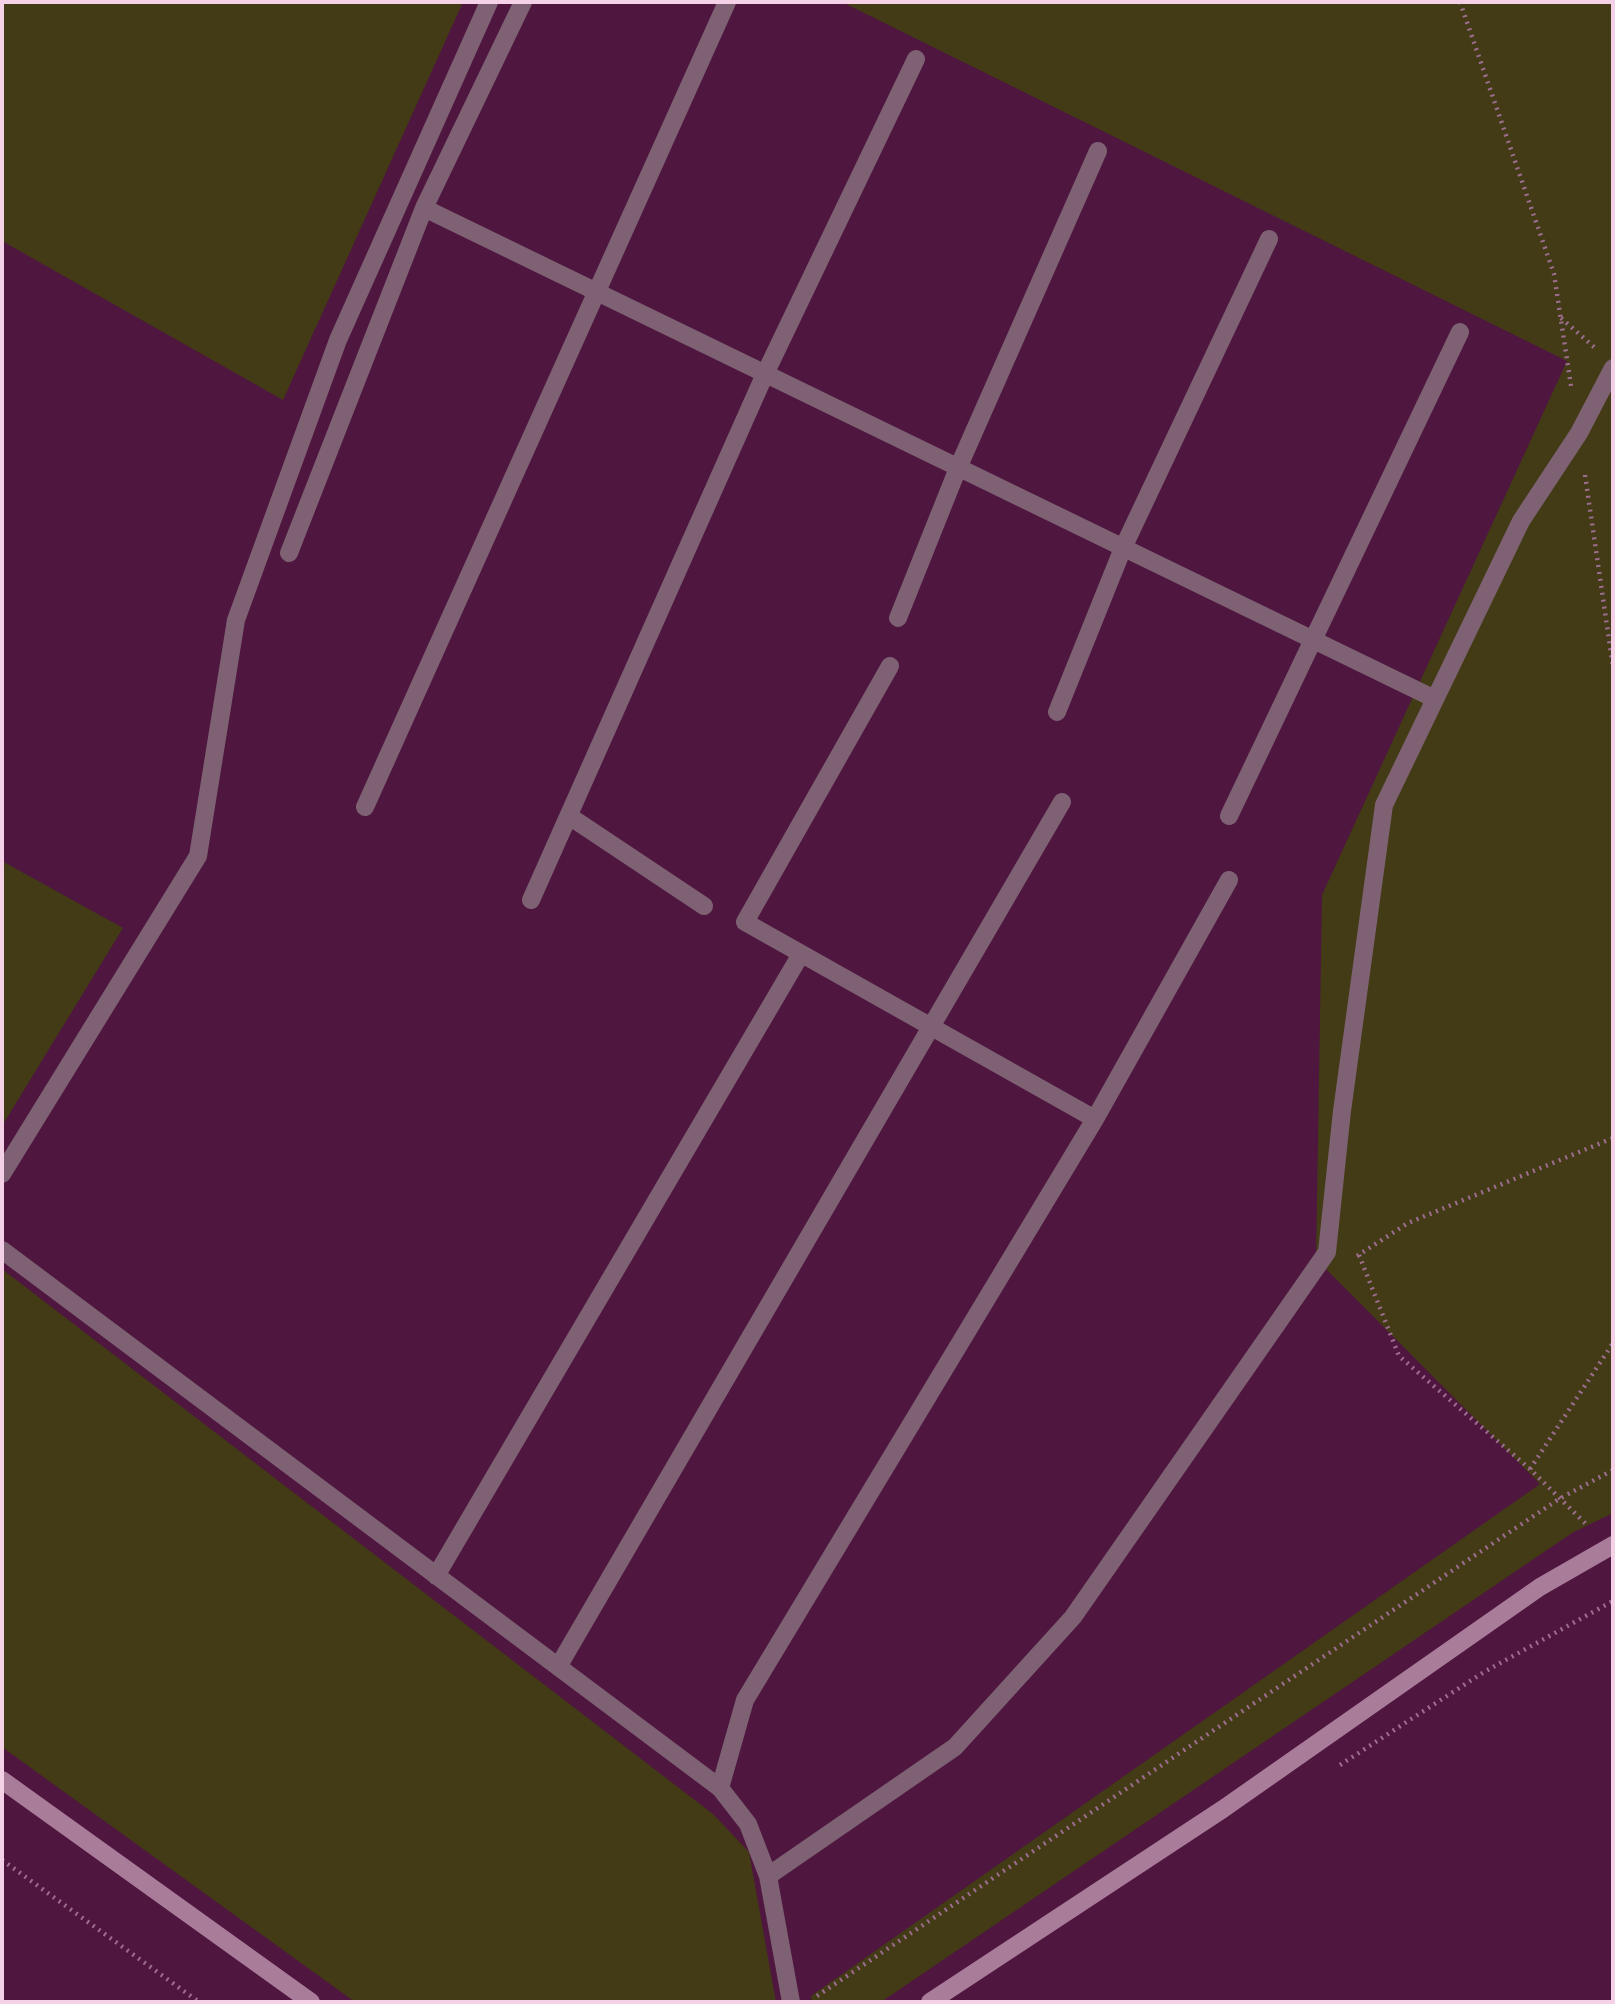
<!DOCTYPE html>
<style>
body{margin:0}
#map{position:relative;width:1615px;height:2004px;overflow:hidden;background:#4f1640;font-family:Inter,sans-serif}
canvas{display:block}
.frame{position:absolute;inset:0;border:4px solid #f5d1e8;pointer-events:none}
</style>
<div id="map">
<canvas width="1615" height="2004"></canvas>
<div class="frame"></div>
</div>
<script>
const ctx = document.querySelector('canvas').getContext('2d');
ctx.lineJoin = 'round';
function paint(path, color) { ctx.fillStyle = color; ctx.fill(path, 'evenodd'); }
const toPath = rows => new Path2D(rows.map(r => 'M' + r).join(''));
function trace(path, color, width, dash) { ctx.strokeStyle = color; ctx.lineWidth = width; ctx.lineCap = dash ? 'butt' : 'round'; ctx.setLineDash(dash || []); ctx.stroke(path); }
const green = toPath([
 [2,2,463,2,283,400,2,241],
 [842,2,1613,2,1613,1513,1572,1533,881,2002,812,2002,811,1996,1540,1484,1316,1259,1322,895,1567,361],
 [2,861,123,928,2,1126],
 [2,1269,713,1814,749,1852,776,2002,355,2002,2,1747]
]);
const path = toPath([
 [1460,2,1554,274,1571,386],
 [1561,318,1594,347],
 [1585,475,1613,667],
 [1359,1255,1399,1356,1530,1469,1588,1526],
 [1357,1256,1408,1223,1613,1138],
 [1530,1469,1613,1343],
 [1340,1765,1484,1672,1613,1601],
 [2,1860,199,2002],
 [817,1996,1559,1499,1613,1470]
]);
const street = toPath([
 [424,208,1435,699],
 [289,553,424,208,523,2],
 [898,618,958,468,1098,151],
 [890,666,745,922,1095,1119],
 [1057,712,1123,548,1269,239],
 [365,807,727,2],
 [569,816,704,906],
 [1229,816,1460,332],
 [531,900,765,374,916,59],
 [2,1174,198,856,236,620,338,340,489,2],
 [2,1250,720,1788,748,1824,768,1876,791,2002],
 [436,1576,801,954],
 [558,1667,1062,802],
 [720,1788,745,1700,1095,1119,1229,880],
 [768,1876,955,1747,1073,1617,1327,1252,1342,1111,1384,805,1521,521,1579,433,1613,368]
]);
const secondary = toPath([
 [2,1780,311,2002],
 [930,2002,1223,1809,1540,1587,1613,1545]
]);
paint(green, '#423b15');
trace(path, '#9d6d8f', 4.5, [2, 5]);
trace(street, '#7e6173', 18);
trace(secondary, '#a97c99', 18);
</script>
